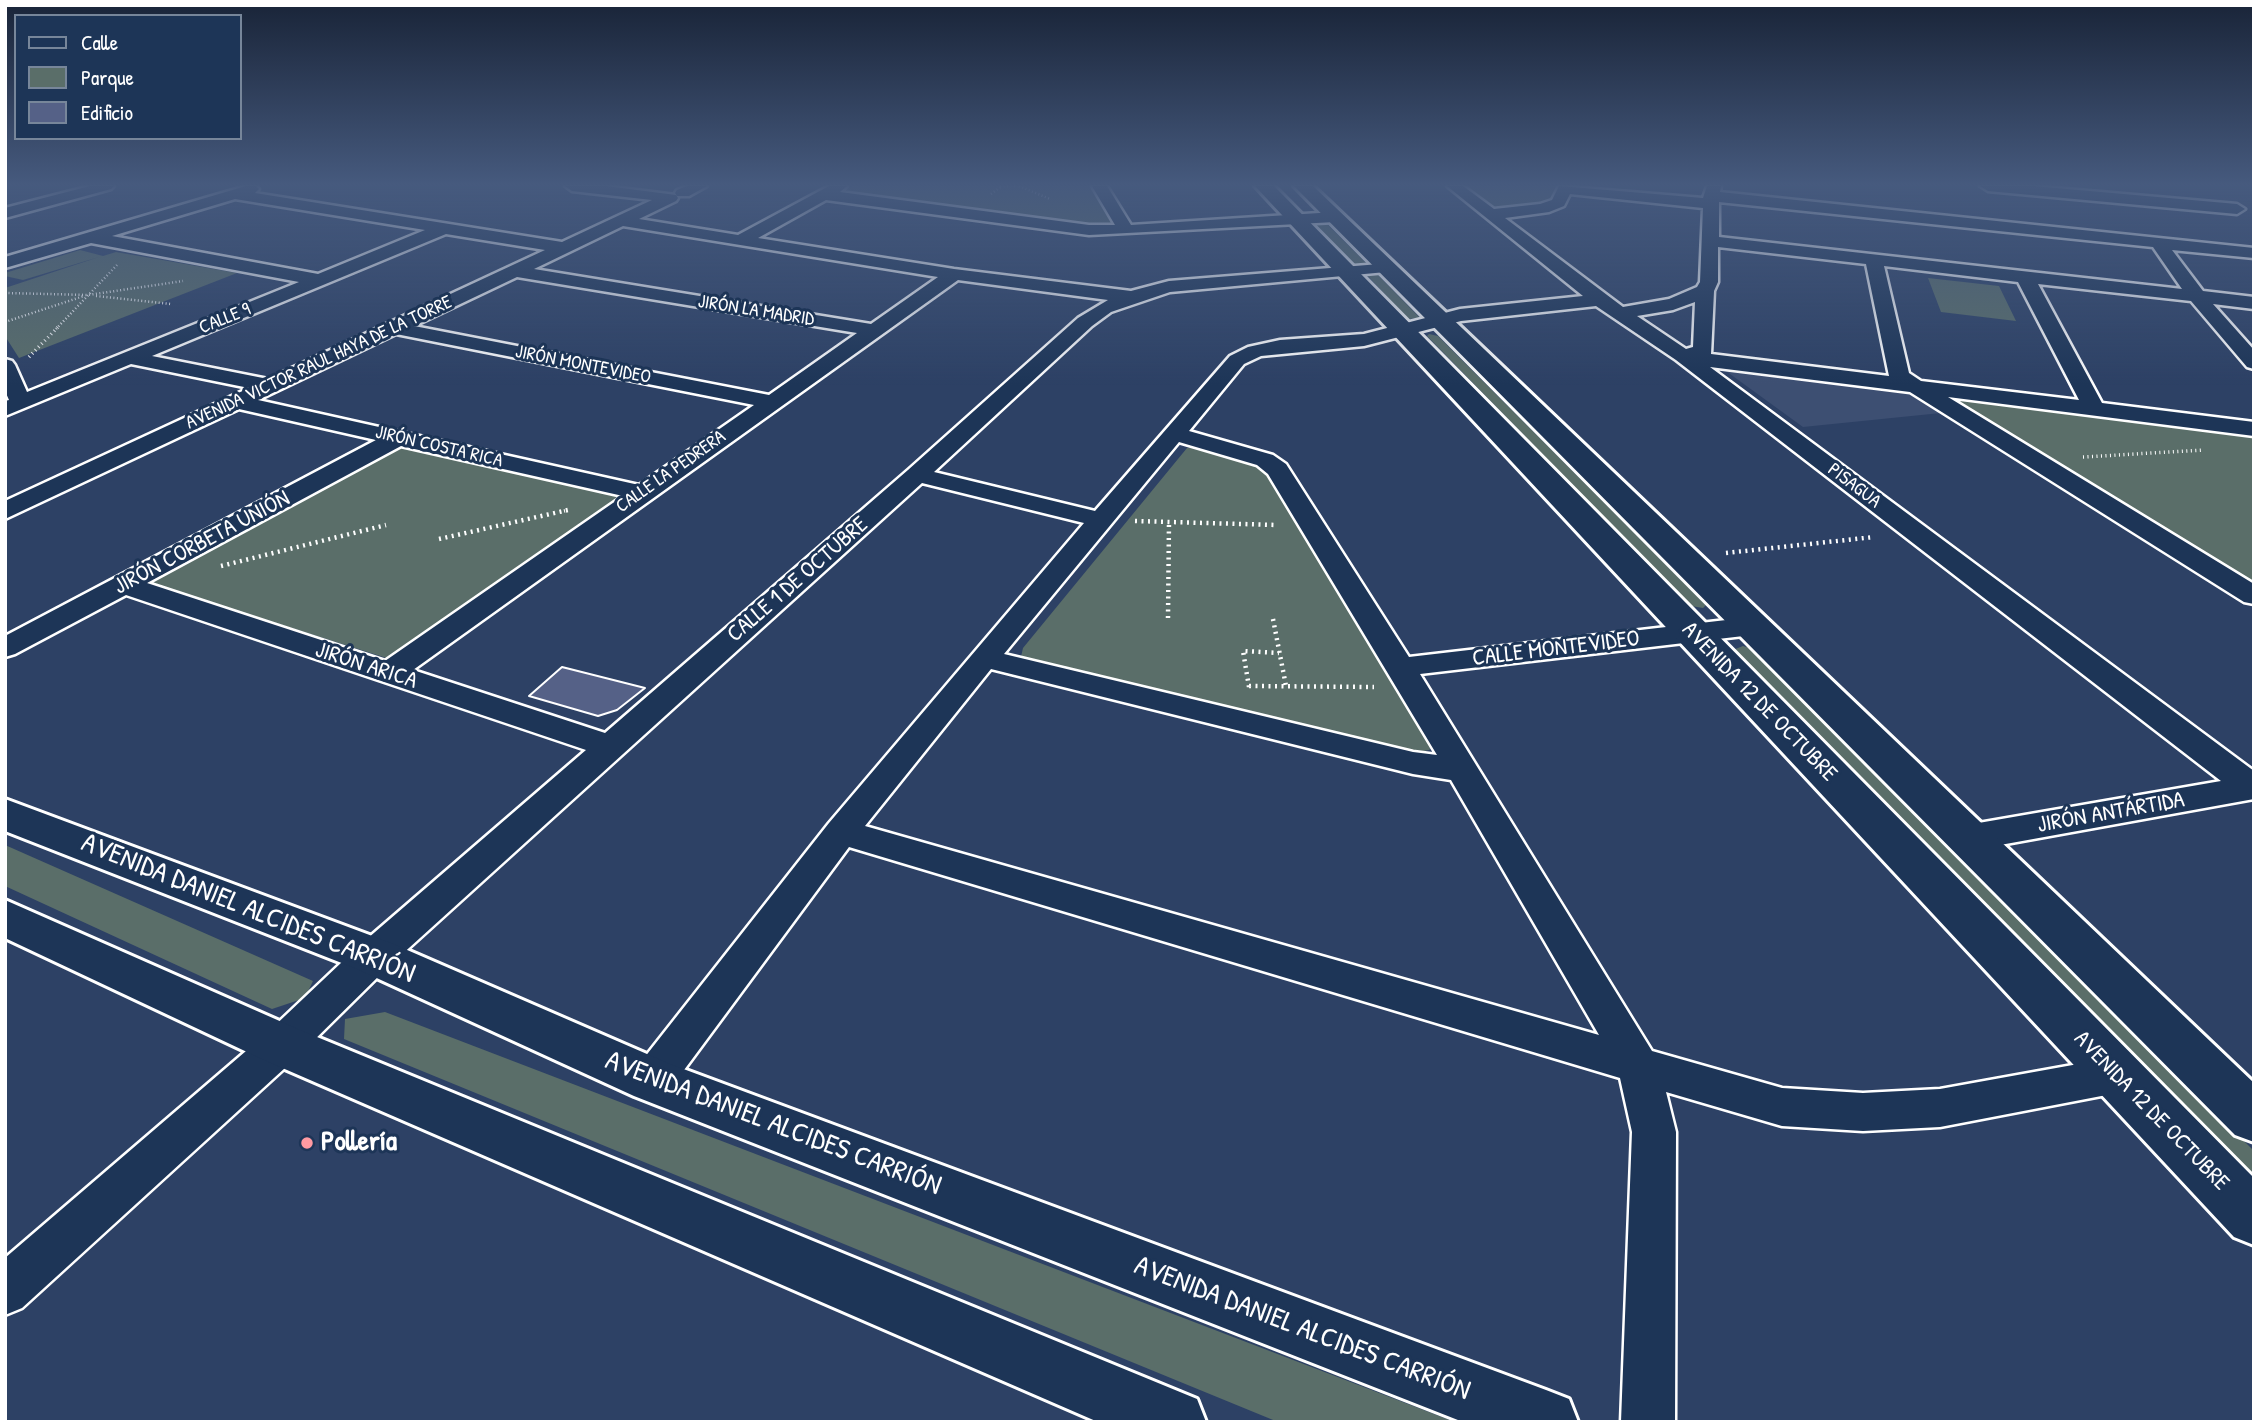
<!DOCTYPE html>
<meta charset="utf-8">
<style>
body{margin:0}
#map{position:relative;width:2259px;height:1427px;overflow:hidden;background:#2d4165;font-family:"Patrick Hand",sans-serif}
canvas{display:block}
.frame{position:absolute;inset:0;border:7px solid #fff;pointer-events:none}
.legend{position:absolute;left:14px;top:14px;width:228px;height:126px;box-sizing:border-box;background:#1d3557;border:2px solid #77869a;margin:0;padding:9px 12px;list-style:none;font-size:21px;color:#fff}
.legend li{display:flex;align-items:center;gap:14px;height:35px}
.legend b{width:35px;border:2px solid #77869a}
</style>
<div id="map">
<canvas width="2259" height="1427"></canvas>
<div class="frame"></div>
<ul class="legend">
<li><b style="height:9px;background:#1d3557"></b>Calle</li>
<li><b style="height:19px;background:#5a6e69"></b>Parque</li>
<li><b style="height:19px;background:#556187"></b>Edificio</li>
</ul>
</div>
<script>
const ctx = document.querySelector('canvas').getContext('2d');
ctx.lineJoin = 'round';
function paint(path, color) { ctx.fillStyle = color; ctx.fill(path, 'evenodd'); }
const toPath = rows => new Path2D(rows.map(r => 'M' + r).join(''));
function trace(path, color, width, dash) { ctx.strokeStyle = color; ctx.lineWidth = width; ctx.lineCap = dash ? 'butt' : 'round'; ctx.setLineDash(dash || []); ctx.stroke(path); }
function drawText(font, color, halo, rows, align = 'center') {
  ctx.font = font + ' "Patrick Hand",sans-serif'; ctx.lineWidth = 6; ctx.setLineDash([]); ctx.textBaseline = 'middle'; ctx.strokeStyle = halo; ctx.fillStyle = color; for (const [text, x, y, turn = 0] of rows) {
    ctx.save(); ctx.translate(x, y); ctx.rotate((+turn || 0) * Math.PI / 180); ctx.textAlign = isNaN(turn) ? turn : align; if (halo) ctx.strokeText(text, 0, 0); ctx.fillText(text, 0, 0); ctx.restore();
  }
}
const built = toPath([
 [1719,366,1905,391,1941,413,1803,427]
]);
const green = toPath([
 [852,186,1092,186,1115,223,1112,226,1096,227,838,193],
 [1461,186,1558,186,1553,201,1506,211,1491,209],
 [1324,221,1367,264,1365,266,1356,265,1313,223],
 [80,250,103,256,116,252,237,273,19,358,5,336,5,288,99,257,23,280,5,276,5,273],
 [1365,273,1376,273,1420,318,1408,319],
 [1928,278,1999,286,2016,321,1941,312],
 [1429,334,1438,336,1706,605,1703,608,1691,606,1427,336],
 [1939,393,2254,437,2254,585],
 [398,445,631,496,396,661,149,583],
 [1200,446,1239,454,1261,467,1273,478,1437,744,1429,750,1414,753,1020,661,1023,648,1187,448],
 [1743,646,1753,649,2254,1151,2254,1182,1733,650],
 [5,845,313,981,305,998,272,1009,5,886],
 [385,1012,1455,1422,1278,1422,344,1039,345,1019]
]);
const building = toPath([
 [562,667,645,688,617,710,598,716,529,696,562,667]
]);
const pathFar2 = toPath([
 [1000,186,1017,186],
 [1019,186,1050,199],
 [991,194,1002,186],
 [5,293,88,295,183,281],
 [96,296,171,304],
 [5,322,84,296],
 [56,329,117,265]
]);
const pathFar1 = toPath([
 [29,357,58,327],
 [2083,457,2204,450],
 [564,511,568,510]
]);
const path = toPath([
 [1135,521,1277,525],
 [439,539,568,510],
 [1726,553,1874,537],
 [221,566,386,525],
 [1168,618,1169,522],
 [1273,619,1286,686],
 [1249,686,1374,687],
 [1249,687,1243,651,1279,653]
]);
const street = toPath([
 [90,186,114,186,111,189,5,218,5,208,90,186],
 [246,186,256,186,259,189,255,193,562,242,652,200,572,191,565,186,606,186,676,195,678,198,676,201,639,219,738,235,829,186,847,186,840,192,1089,225,1115,225,1092,186,1107,186,1131,225,1335,212,1343,217,1335,222,1089,235,826,200,758,238,954,269,1131,291,1169,281,1392,263,1395,267,1392,271,1386,272,1170,292,1111,312,1092,326,934,472,1095,511,1230,356,1248,347,1280,340,1364,334,1460,309,1583,296,1447,186,1463,186,1494,209,1540,204,1552,200,1559,186,1703,198,1707,186,1721,186,1720,192,2254,248,2254,258,2172,250,2203,291,2254,297,2254,309,2213,304,2254,350,2254,369,2247,367,2191,301,2038,284,2102,403,2254,422,2254,436,1948,397,2254,584,2254,604,2244,602,1910,392,1710,367,2254,771,2254,799,1967,851,1955,847,1949,838,1955,829,1967,825,2221,781,1676,360,1596,306,1461,321,1364,346,1261,356,1244,364,1189,431,1273,455,1286,464,1409,657,1752,617,1762,620,1766,626,1762,632,1752,635,1420,674,1652,1051,1782,1088,1863,1093,1940,1089,2117,1057,2132,1062,2138,1075,2132,1088,2117,1093,1940,1127,1863,1131,1782,1126,1666,1092,1676,1132,1675,1422,1621,1422,1632,1132,1620,1078,849,847,667,1093,652,1099,637,1093,631,1080,637,1067,829,823,1084,523,922,483,388,967,297,1057,22,1308,5,1315,5,1258,267,1033,360,945,586,750,126,595,15,654,5,657,5,636,376,440,239,409,5,519,5,501,249,388,131,364,5,416,5,401,9,400,5,391,5,359,12,361,15,365,27,392,299,282,91,243,5,268,5,257,246,186],
 [1570,194,1703,208,1700,282,1697,287,1669,299,1623,307,1505,218,1549,212,1564,206,1570,194],
 [235,199,425,230,318,274,112,236,235,199],
 [1719,202,2153,247,2182,289,1719,237,1719,202],
 [623,226,938,277,871,324,534,269,623,226],
 [446,234,545,250,268,379,152,356,446,234],
 [1718,247,1866,264,1889,376,1711,354,1714,291,1718,282,1718,247],
 [1884,266,2018,282,2079,400,1921,381,1909,373,1884,266],
 [517,277,857,333,769,395,414,326,517,277],
 [958,280,1108,300,1078,318,908,470,605,733,413,670,958,280],
 [1695,302,1693,347,1686,349,1637,316,1673,310,1695,302],
 [396,334,754,405,639,485,258,400,396,334],
 [1179,442,1257,465,1268,474,1437,755,1413,752,1004,654,1179,442],
 [401,446,623,496,385,661,147,583,401,446],
 [991,669,1413,774,1451,780,1599,1035,865,826,991,669],
 [687,186,707,186,689,196,677,196,675,193,677,190,687,186],
 [1980,186,2033,186,2237,204,2245,209,2237,214,1988,191,1980,186]
]);
const secondary = toPath([
 [1255,186,1274,186,2254,1178,2254,1245,2234,1237,1255,186],
 [1294,186,1313,186,2254,1083,2254,1142,2235,1135,1294,186],
 [5,799,391,943,670,1064,1546,1390,1569,1399,1578,1422,1463,1422,634,1096,357,969,5,831,5,799],
 [5,900,300,1030,1197,1399,1206,1422,1098,1422,264,1060,5,938,5,900]
]);
const markers = [
 [307,1143,7,"#ff9aa2"]
];
const farStreetnames = [
 ["JIRÓN LA MADRID",756,311,9],
 ["CALLE 9",225,319,-22],
 ["AVENIDA VICTOR RAUL HAYA DE LA TORRE",319,363,-25],
 ["JIRÓN MONTEVIDEO",583,365,11],
 ["JIRÓN COSTA RICA",439,447,13],
 ["CALLE LA PEDRERA",671,472,-35],
 ["PISAGUA",1854,486,37]
];
const streetNames = [
 ["JIRÓN CORBETA UNIÓN",202,543,-28],
 ["CALLE 1 DE OCTUBRE",798,580,-41],
 ["CALLE MONTEVIDEO",1556,649,-7],
 ["JIRÓN ARICA",366,666,18],
 ["AVENIDA 12 DE OCTUBRE",1759,702,46],
 ["JIRÓN ANTÁRTIDA",2111,813,-10],
 ["AVENIDA 12 DE OCTUBRE",2151,1111,46]
];
const nearStreetnames = [
 ["AVENIDA DANIEL ALCIDES CARRIÓN",248,909,22],
 ["AVENIDA DANIEL ALCIDES CARRIÓN",773,1124,21],
 ["AVENIDA DANIEL ALCIDES CARRIÓN",1302,1329,21]
];
const nearPoinames = [
 ["Pollería",321,1143]
];
paint(built, '#3d4f72');
paint(green, '#5a6e69');
paint(building, '#556187');
trace(building, '#fff', 2);
trace(street, '#fff', 5);
trace(secondary, '#fff', 6);
trace(pathFar2, '#fff', 2.5, [1, 2.5]);
trace(pathFar1, '#fff', 3.5, [1, 3.5]);
trace(path, '#fff', 4.5, [2, 4.5]);
paint(street, '#1d3557');
paint(secondary, '#1d3557');
const sky = ctx.createLinearGradient(0, 0, 0, 385);
sky.addColorStop(0, '#192438');
sky.addColorStop(0.48, '#465a7e');
sky.addColorStop(1, '#465a7e00');
ctx.fillStyle = sky;
ctx.fillRect(0, 0, 2259, 385);
for (const [x, y, r, color] of markers) { const dot = new Path2D(); dot.arc(x, y, r, 0, 2 * Math.PI); ctx.fillStyle = color; ctx.fill(dot); trace(dot, '#1d3557', 2.5); }
drawText('19px', '#fff', '#1d3557', farStreetnames);
drawText('23px', '#fff', '#1d3557', streetNames);
drawText('28px', '#fff', '#1d3557', nearStreetnames);
drawText('bold 28px', '#fff', '#1d3557', nearPoinames, 'left');
</script>
